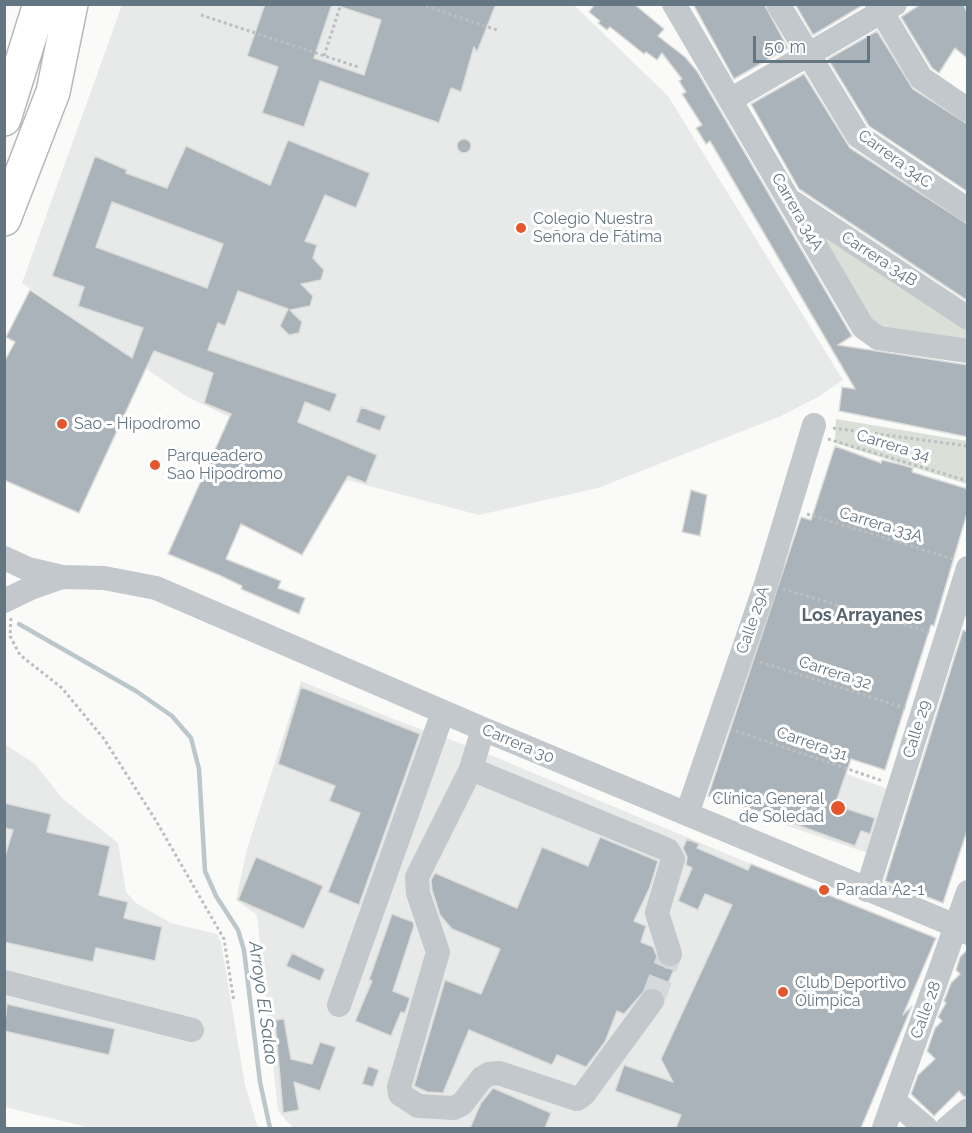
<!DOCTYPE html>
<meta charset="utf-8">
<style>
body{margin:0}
#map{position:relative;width:972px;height:1133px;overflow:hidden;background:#fafaf8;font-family:Raleway,sans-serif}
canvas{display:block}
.frame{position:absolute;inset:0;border:6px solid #657683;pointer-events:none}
.scale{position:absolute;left:753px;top:36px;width:117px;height:27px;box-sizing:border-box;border:3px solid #657683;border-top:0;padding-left:8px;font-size:18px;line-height:21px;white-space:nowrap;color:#657683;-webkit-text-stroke:4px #fff;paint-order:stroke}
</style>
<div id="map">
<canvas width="972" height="1133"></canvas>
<div class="frame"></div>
<div class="scale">50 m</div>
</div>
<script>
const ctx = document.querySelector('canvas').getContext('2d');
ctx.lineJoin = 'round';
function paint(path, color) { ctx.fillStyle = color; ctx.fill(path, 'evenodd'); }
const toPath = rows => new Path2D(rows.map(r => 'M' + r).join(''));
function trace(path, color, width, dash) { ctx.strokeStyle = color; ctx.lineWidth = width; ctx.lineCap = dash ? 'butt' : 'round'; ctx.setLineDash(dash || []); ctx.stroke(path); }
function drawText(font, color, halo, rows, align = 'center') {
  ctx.font = font + ' Raleway,sans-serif'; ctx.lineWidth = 6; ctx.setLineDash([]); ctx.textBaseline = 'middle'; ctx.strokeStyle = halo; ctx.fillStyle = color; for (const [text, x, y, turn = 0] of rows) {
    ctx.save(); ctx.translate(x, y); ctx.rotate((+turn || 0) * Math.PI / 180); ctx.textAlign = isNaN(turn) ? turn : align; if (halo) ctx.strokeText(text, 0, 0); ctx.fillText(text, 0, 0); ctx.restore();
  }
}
const built = toPath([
 [122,5,574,5,668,96,843,380,818,397,781,416,598,488,479,515,346,480,309,456,186,396,22,283],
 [301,681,396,720,476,749,751,864,661,1059,687,1102,676,1128,293,1128,278,1111,257,915,236,900,247,849],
 [4,744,34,763,63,799,118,843,126,892,136,903,171,923,217,934,221,942,245,1085,258,1128,91,1128,5,1107],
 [782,750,893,791,874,855,784,825,794,792]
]);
const green = toPath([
 [814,221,967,321,967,347,880,333],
 [836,419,967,441,967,484,835,443]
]);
const stream = toPath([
 [19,624,136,691,172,716,191,738,199,769,205,871,216,896,238,930,244,950,260,1082,270,1128]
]);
const building = toPath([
 [265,4,332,4,314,58,364,75,381,20,341,7,341,4,496,4,477,52,474,47,461,92,451,88,439,123,320,81,304,127,262,113,278,67,247,56,265,4],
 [595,4,634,4,664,29,658,36,685,57,697,71,852,336,838,345,968,365,968,437,839,411,842,387,855,389,710,141,706,144,696,128,702,125,682,94,686,92,679,81,682,79,662,53,657,60,646,52,644,54,610,27,607,30,598,23,600,21,589,12,595,4],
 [693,4,764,4,788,48,734,79,693,4],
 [795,4,863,4,863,5,813,35,795,4],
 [921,4,963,4,968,14,968,59,955,48,939,73,932,68,901,17,921,4],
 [877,31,913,89,968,124,968,192,869,126,828,59,877,31],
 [804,74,850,148,968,224,968,301,799,189,751,104,804,74],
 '457 146a7 7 0 1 1 14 0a7 7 0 1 1-14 0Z',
 [288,140,370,173,356,208,325,195,305,241,317,245,313,258,324,270,321,280,301,284,313,296,310,306,290,310,302,322,299,333,289,335,280,326,288,309,238,291,225,326,218,323,208,350,337,394,330,412,305,402,298,422,377,455,366,483,348,476,302,555,241,524,226,559,281,581,278,588,305,598,299,614,241,589,242,586,219,575,168,554,231,414,204,403,213,373,154,351,79,513,4,480,4,362,15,342,6,337,30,290,132,358,143,328,78,306,84,287,52,276,95,156,127,170,126,173,167,188,186,146,270,185,288,140],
 [112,202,223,244,207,288,96,247,112,202],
 [361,407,386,416,380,431,356,422,361,407],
 [835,446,881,463,882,460,899,464,913,468,912,472,968,489,968,510,943,595,934,626,931,625,885,770,851,759,835,805,875,818,870,834,861,831,855,846,770,815,708,796,801,517,811,520,835,446],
 [691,490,707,495,700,536,682,532,691,490],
 [963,630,968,632,968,828,943,903,885,881,963,630],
 [301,687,420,734,359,905,328,892,360,813,329,801,335,786,278,764,301,687],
 [4,803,51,814,47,832,110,846,99,895,128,902,124,918,162,927,155,961,96,948,93,962,4,942,4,859,13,830,4,828,4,803],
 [600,837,658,861,650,887,634,921,646,926,641,942,653,947,660,964,666,968,675,967,664,993,654,987,647,988,624,1014,617,1011,605,1042,586,1067,557,1055,552,1065,469,1030,443,1093,427,1092,414,1086,445,980,481,994,500,949,452,929,440,915,432,890,431,880,435,873,517,908,542,847,588,866,600,837],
 [687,839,699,844,697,848,748,870,751,864,936,938,903,1015,912,1006,861,1128,676,1128,681,1115,615,1091,624,1065,673,1082,661,1059,732,905,705,894,698,910,678,901,692,868,686,865,687,857,683,848,687,839],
 [256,857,323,886,304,929,238,900,256,857],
 [392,914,413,922,414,926,393,991,410,998,405,1013,401,1012,391,1036,355,1021,372,981,369,980,392,914],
 [968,949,968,1096,964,1097,959,1091,934,1116,911,1094,918,1075,935,1059,927,1051,935,1028,942,1021,938,1017,946,1003,944,1001,951,983,960,974,956,970,960,957,968,949],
 [292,953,325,969,320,981,286,966,292,953],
 [7,1004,115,1029,109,1055,4,1031,7,1004],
 [284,1019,291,1059,312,1064,320,1042,336,1047,320,1091,294,1082,299,1110,283,1113,275,1020,284,1019],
 [368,1066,379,1070,373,1087,362,1084,368,1066],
 [493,1088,551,1113,545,1128,470,1128,481,1103,493,1088]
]);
const minorTunnel = toPath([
 [652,1001,670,954]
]);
const path = toPath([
 [420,4,497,30],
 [201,15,358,67],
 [324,56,341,4],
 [833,428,968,446],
 [828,439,968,481],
 [807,514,953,559],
 [783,589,929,632],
 [11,618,10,636,20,655,62,688,104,739,155,819,224,939,234,1002],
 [760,662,905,708],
 [736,731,883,781]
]);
const minor = toPath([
 [674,4,863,327,878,338,968,351],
 [778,4,858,136,968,210],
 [877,4,921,78,968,110],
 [730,100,895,4],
 [794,203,968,318],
 [4,558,28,569,62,577,104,578,156,588,483,729,956,926,968,933],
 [4,601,31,588,62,577],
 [483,729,471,769,417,877,418,893,438,952,399,1087,400,1094,418,1106,454,1108,462,1104,482,1078,489,1074,499,1073,577,1099,584,1094,652,1001],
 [471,769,668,850,673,859,657,913,670,954],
 [687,814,766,584,814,425],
 [867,890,968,568],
 [4,982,192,1030],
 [339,1005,443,712],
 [894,1101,926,1128],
 [884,1128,968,892],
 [947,1128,968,1110]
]);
const highway = toPath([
 [4,119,40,4],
 [4,219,53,92,71,4]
]);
const markers = [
 [521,228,6,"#e4572e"],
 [62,424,6,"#e4572e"],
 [155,465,6,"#e4572e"],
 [838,808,8,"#e4572e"],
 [824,890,6,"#e4572e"],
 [783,992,6,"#e4572e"]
];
const streetNames = [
 ["Carrera 34C",895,159,36],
 ["Carrera 34A",797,212,60],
 ["Carrera 34B",879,259,33],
 ["Carrera 34",893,446,17],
 ["Carrera 33A",881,525,17],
 ["Calle 29A",753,620,-71],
 ["Carrera 32",835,673,18],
 ["Calle 29",917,729,-73],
 ["Carrera 30",518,744,23],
 ["Carrera 31",812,744,19],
 ["Calle 28",926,1010,-70]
];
const poiNames = [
 ["Colegio Nuestra",533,219],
 ["Señora de Fátima",533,237],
 ["Sao - Hipodromo",74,424],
 ["Parqueadero",167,456],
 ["Sao Hipodromo",167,474],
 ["Clínica General",824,799,"right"],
 ["de Soledad",824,817,"right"],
 ["Parada A2-1",836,890],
 ["Club Deportivo",795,983],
 ["Olimpica",795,1001]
];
const neighbourhoodNames = [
 ["Los Arrayanes",862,616]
];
const waterNames = [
 ["Arroyo El Salao",263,1003,82]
];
paint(built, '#e8e9e9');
paint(green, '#dadfd7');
trace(stream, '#bbc7cb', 4.5);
paint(building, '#aab3b9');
trace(building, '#dcdcda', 1.5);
trace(minorTunnel, '#d5d9db', 24, [24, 12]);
trace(highway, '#b4b9bd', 36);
trace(path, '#bbbfc2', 3, [3, 3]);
trace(minor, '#c3c8cc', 24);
trace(highway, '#fff', 33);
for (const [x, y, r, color] of markers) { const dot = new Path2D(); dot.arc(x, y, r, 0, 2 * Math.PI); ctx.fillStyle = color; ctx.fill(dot); trace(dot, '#fff', 2); }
drawText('16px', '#657683', '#fff', streetNames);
drawText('16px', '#657683', '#fff', poiNames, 'left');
drawText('bold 18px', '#57646e', '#fff', neighbourhoodNames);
drawText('italic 18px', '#60757c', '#fff', waterNames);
</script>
